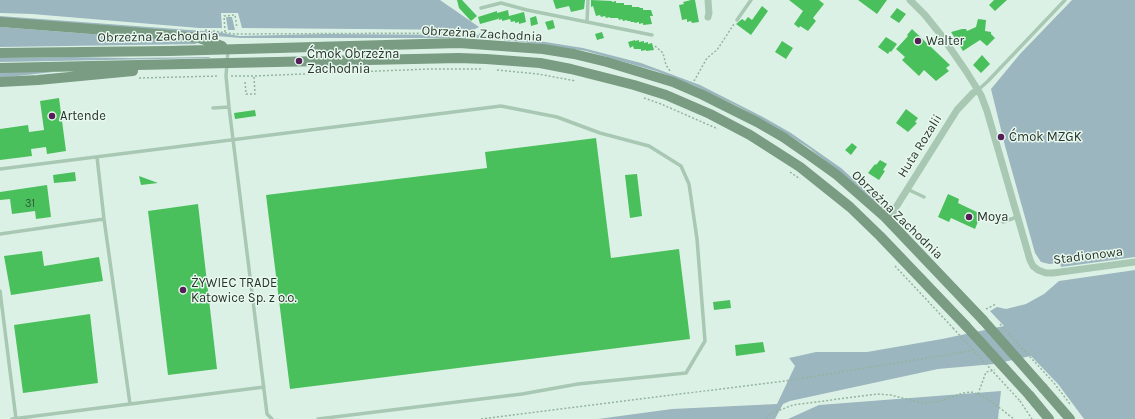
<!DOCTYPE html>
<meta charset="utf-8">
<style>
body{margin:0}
canvas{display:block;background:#dcf1e5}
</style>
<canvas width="1135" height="419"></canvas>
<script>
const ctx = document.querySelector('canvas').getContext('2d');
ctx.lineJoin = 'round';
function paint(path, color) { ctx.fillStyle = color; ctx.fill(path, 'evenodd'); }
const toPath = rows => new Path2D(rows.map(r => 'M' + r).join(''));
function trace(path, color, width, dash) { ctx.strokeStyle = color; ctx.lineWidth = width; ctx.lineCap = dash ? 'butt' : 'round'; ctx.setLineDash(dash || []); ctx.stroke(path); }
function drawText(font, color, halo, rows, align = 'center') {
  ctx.font = font + ' Karla,sans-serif'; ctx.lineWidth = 3; ctx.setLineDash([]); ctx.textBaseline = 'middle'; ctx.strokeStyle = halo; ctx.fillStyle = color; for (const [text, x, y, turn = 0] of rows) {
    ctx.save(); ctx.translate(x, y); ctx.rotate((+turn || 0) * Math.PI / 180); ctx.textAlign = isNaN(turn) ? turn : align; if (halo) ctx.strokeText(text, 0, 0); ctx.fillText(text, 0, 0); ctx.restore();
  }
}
const green = toPath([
 [0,0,440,0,479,27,473,30,242,28,238,13,221,13,222,28,199,28,32,14,0,13],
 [1072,0,1135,0,1135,257,1061,267,1060,263,1049,264,1041,262,1035,253,1005,146,991,89,1020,54],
 [0,16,217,32,239,36,325,34,483,35,520,38,583,48,641,63,700,85,763,117,791,133,841,168,885,208,881,207,848,179,809,148,772,125,739,107,695,86,656,71,586,51,540,44,483,38,241,38,0,18],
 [226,17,232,17,235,30,228,30],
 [0,27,194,42,197,44,0,47],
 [72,57,131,58,209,57,210,58,0,62,0,58],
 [0,72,53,72,0,78],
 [1135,270,1135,419,1084,419,1058,384,1031,356,994,364,938,369,790,401,783,404,775,419,598,419,672,409,777,404,795,366,789,358,816,352,867,352,942,339,1004,326,990,311,997,307,1006,309,1026,304,1044,294,1059,281],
 [1001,391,998,419,788,419,819,405]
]);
const building = toPath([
 [457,0,462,0,477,16,471,21,459,8],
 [553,0,585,0,584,9,571,12,569,6,556,9],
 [591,0,612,1,612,2,616,1,616,3,624,3,624,5,632,5,632,7,639,7,640,8,643,8,643,10,651,10,653,16,650,16,652,24,643,25,643,23,639,24,639,22,635,23,634,22,631,22,630,21,627,21,627,20,623,21,622,19,619,20,618,18,610,18,610,17,606,18,605,16,601,17,600,15,596,16,593,6,591,7],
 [691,0,695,0,699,22,692,23,691,21,687,22,687,19,682,20,679,5,684,4,683,2],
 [789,0,819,0,824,4,813,18,816,21,808,31,800,26,799,28,794,24,803,11],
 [858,0,887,0,877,14],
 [994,0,1007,0,995,11,989,5],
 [762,6,768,11,751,35,736,24,742,19,745,21,748,17,752,20],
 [897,8,906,14,899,23,890,17],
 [508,10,509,16,524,12,526,22,519,24,519,22,515,23,515,21,511,22,510,19,502,21,502,19,499,20,498,17,498,19,480,24,478,17,497,11,497,13],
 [536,16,538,24,531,26,530,18],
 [978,19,986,20,985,31,991,32,991,34,995,38,987,46,980,40,963,51,951,32,962,29,966,29,967,31,976,27],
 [553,20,555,28,548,30,545,22],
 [912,29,950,65,946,68,949,71,936,81,924,70,919,76,902,60,905,57,896,49,908,36,907,35],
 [602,32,604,38,597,40,595,34],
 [886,37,897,44,891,52,890,51,888,54,878,47],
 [635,40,635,41,639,40,639,42,644,41,644,43,648,42,648,44,652,43,654,50,646,51,646,50,641,51,641,49,634,49,633,46,630,48,628,42],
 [782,41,793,48,786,59,775,52],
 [982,55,990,64,981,73,973,65],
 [59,98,66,151,47,154,46,147,31,149,32,156,0,160,0,129,28,125,29,132,44,130,40,101],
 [906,109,918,118,915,122,917,123,908,132,896,123],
 [255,110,256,116,235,119,234,113],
 [596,138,611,258,679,249,690,339,290,389,266,195,487,168,485,152],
 [852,143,857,147,851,155,845,150],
 [880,160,887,164,883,170,885,171,879,180,868,173,875,164,876,165],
 [75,172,76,181,54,183,53,175],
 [637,174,642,216,630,218,625,175],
 [139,176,158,183,141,185],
 [47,185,51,217,36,219,35,211,12,214,10,199,0,200,0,192],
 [948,194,959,199,958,203,981,214,975,229,951,218,949,222,938,217],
 [198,204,217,369,168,375,148,211],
 [42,251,44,266,99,257,103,281,11,295,4,256],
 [730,300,731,308,714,310,713,302],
 [90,314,98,383,23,393,14,325],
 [763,342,765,352,736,356,735,345]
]);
const path = toPath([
 [205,30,235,34,445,33],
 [225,32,224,16,235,15,237,28],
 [475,34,529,38],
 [655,46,663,53,666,65,670,71],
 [497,70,538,74,576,81],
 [231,76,254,76,429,69,483,69],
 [139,78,219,76],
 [694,81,707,58,717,50,734,24],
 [245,82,246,94,255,94,254,77],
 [644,98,661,104,718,129],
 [790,172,800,179],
 [895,266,953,328],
 [986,309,996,304],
 [1000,324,1054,383,1070,404],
 [978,394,986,372,995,370],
 [1020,401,1032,419],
 [481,419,792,380,976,350],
 [767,419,770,414,793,405,877,394,891,395,922,403,938,402,963,393,971,392,978,394,988,399,1014,419]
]);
const lane = toPath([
 [481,8,501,3,527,10,652,35],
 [737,20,751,0],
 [587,22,588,0],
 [228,50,226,76,229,107,267,414,272,419],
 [978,90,988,81,1065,0],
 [213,108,229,107],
 [97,157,104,219,130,404],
 [0,169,501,106,557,117,600,133,649,146,681,166,689,184,697,239,705,341,686,373,578,384,522,394,318,419],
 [907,189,924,197],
 [1003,222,1017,217],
 [0,234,104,219],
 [0,291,16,419],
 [12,419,264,387]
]);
const street = toPath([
 [910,0,925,15,941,35,966,71,981,95,987,111,1030,260,1033,266,1038,270,1046,273,1053,273,1135,262],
 [708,17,709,13,708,0],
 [885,217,893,212,957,110,973,93,978,90]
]);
const secondary = toPath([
 [0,22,169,35,199,38,222,46],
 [0,53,169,51,459,43,543,49,574,54,607,62,673,82,703,95,757,122,783,137,809,155,837,175,885,217,983,320],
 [0,68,459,58,486,59,540,63,571,69,634,85,666,95,710,114,750,135,800,167,850,207,880,236,966,326],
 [0,82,38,80,133,71],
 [1043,388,1070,419],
 [1030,396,1049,419]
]);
const pathBridge = toPath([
 [953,328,1020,401]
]);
const secondaryBridge = toPath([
 [983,320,1043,388],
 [966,326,1030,396]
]);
const markers = [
 [918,41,4,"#541f55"],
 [299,61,4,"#541f55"],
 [52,116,4,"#541f55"],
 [1001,137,4,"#541f55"],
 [969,217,4,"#541f55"],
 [183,290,4,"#541f55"]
];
const numberNames = [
 ["31",30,204]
];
const streetNames = [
 ["Obrzeżna Zachodnia",482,34,3],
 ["Obrzeżna Zachodnia",158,37,-1],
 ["Huta Rozalii",920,146,-58],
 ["Obrzeżna Zachodnia",897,215,44],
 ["Stadionowa",1088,256,-7]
];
const poiNames = [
 ["Walter",926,41],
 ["Ćmok Obrzeżna",307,54],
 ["Zachodnia",307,69],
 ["Artende",60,116],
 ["Ćmok MZGK",1009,137],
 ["Moya",977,217],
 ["ŻYWIEC TRADE",191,283],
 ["Katowice Sp. z o.o.",191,298]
];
paint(green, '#9cb6bf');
paint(building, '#4ac05c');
trace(path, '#92b49e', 1.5, [2, 2]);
trace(lane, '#a8c8b4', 3.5);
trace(street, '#a8c8b4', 7);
trace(secondary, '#799c83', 10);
trace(pathBridge, '#92b49e', 1.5, [2, 2]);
trace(secondaryBridge, '#799c83', 10);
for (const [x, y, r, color] of markers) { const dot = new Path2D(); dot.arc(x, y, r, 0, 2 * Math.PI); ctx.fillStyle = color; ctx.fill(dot); trace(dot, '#e8f8ef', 1.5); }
drawText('11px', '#305837', null, numberNames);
drawText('13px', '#28352b', '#e8f8ef', streetNames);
drawText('13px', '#28352b', '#e8f8ef', poiNames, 'left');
</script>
